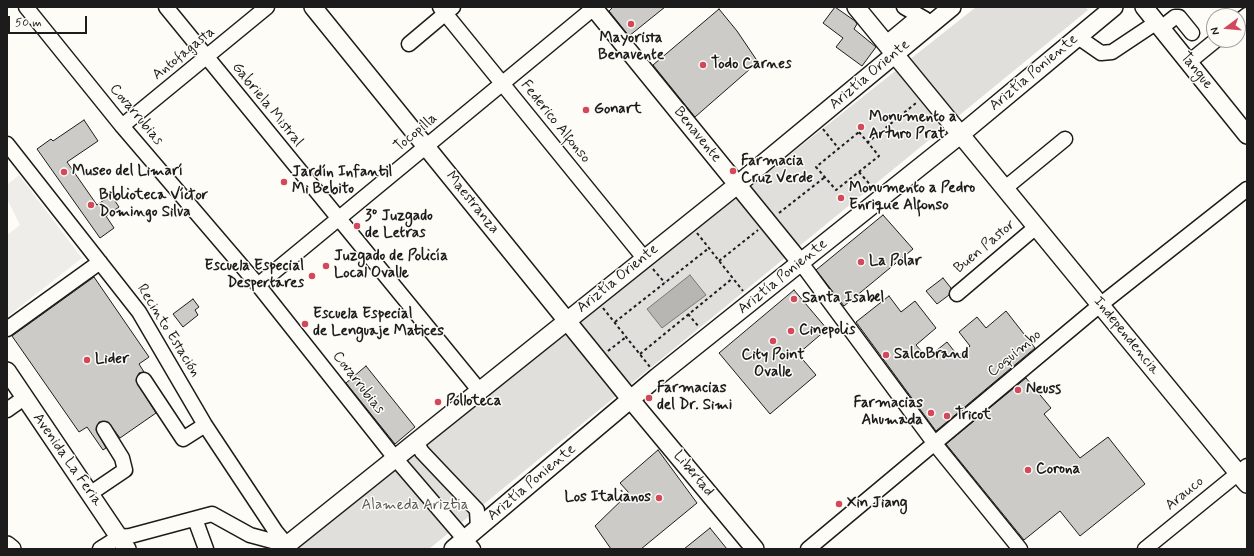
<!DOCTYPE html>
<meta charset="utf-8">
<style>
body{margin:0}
#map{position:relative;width:1254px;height:556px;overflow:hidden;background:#fdfcf7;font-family:Mynerve,sans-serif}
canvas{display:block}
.frame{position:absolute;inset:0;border:8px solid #1c1c1c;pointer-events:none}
.north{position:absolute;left:1206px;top:8px;width:40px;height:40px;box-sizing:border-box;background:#fdfcf7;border:1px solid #a3a29f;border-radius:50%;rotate:254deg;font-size:11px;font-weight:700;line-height:16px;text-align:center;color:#1c1c1c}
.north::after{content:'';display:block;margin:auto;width:14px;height:18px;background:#d1495b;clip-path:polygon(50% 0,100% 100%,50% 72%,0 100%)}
.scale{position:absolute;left:8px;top:16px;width:79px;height:18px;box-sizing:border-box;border:2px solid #1c1c1c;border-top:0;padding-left:5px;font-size:12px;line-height:14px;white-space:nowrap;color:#1c1c1c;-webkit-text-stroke:3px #fdfcf7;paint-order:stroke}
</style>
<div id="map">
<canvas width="1254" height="556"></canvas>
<div class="frame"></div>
<div class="north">N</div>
<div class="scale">50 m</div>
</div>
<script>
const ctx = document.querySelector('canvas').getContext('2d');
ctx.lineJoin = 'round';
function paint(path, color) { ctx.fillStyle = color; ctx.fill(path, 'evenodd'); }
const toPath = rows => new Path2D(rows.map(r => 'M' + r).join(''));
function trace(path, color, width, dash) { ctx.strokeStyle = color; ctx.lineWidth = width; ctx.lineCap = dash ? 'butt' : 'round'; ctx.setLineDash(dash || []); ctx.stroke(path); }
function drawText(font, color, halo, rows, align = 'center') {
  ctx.font = font + ' Mynerve,sans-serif'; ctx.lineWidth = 3; ctx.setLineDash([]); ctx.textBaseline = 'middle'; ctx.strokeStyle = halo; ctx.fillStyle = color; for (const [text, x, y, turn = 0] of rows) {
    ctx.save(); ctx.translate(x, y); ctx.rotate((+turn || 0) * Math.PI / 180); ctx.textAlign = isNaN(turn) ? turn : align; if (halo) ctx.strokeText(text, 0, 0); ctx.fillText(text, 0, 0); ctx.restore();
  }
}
const built = toPath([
 [19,175,82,258,7,317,7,235,20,225,7,199,7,185]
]);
const green = toPath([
 [976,7,1085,7,1088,10,429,549,298,549,297,547,390,472]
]);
const water = toPath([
 [690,275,706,295,662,328,647,309,690,275]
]);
const building = toPath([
 [613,7,665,7,629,36,609,11,613,7],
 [835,7,855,21,857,24,854,29,876,47,862,66,836,47,843,38,823,23,835,7],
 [719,9,737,31,758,62,695,117,653,65,719,9],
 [84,120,98,141,67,162,97,205,111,195,119,207,106,216,114,228,100,238,37,149,51,139,53,141,84,120],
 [883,215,913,249,844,306,816,270,883,215],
 [94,277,149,357,139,364,144,372,139,373,136,381,156,413,120,438,108,422,99,422,96,430,106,448,103,450,87,427,79,432,12,336,94,277],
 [943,278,951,288,949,295,937,304,926,291,943,278],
 [794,290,827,329,798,354,816,375,770,414,719,353,794,290],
 [889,296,901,312,915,301,936,328,916,345,927,358,947,342,958,356,970,346,959,332,977,317,986,328,1006,311,1035,348,936,431,856,322,889,296],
 [193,299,199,307,195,310,198,315,183,327,173,314,193,299],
 [366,366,415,427,395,444,346,383,366,366],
 [1026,378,1051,408,1044,414,1080,458,1108,437,1145,484,1080,536,1060,511,1024,540,946,444,1026,378],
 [658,450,697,503,641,549,611,549,595,526,629,493,620,483,658,450],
 [710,528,727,549,684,549,710,528]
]);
const path = toPath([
 [823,129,839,149],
 [859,132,879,156,836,190,816,167,859,132],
 [867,143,916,103],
 [859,172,873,188],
 [779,213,825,177],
 [697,233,743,291],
 [719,261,758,230],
 [653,269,665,283],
 [603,308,650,367],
 [688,314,699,327],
 [615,322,709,248],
 [608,351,626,337],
 [640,354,733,278]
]);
const minor = toPath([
 [26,7,122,126,258,285,395,458,473,549],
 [166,7,479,390],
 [440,7,644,258],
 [904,7,925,19],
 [1238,22,1247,15],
 [1161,28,1175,17,1179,17,1192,33],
 [1078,37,1101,53,1112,52,1157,22],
 [409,44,453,7],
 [890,50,890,40,919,16],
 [1189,62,1216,40],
 [122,126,267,7],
 [7,144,139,312,205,425,276,532,290,549],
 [1004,189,1065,139],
 [801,263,935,444,1020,549],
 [258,285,595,7],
 [957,294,1036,227],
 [7,329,100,262],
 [144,380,183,439,205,425],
 [7,410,24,398],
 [409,447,419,447,422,452,477,510,478,529],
 [91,493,125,470,122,458,104,429],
 [195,519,206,549],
 [100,549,119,537,130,536,212,514,250,535,287,545],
 [808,549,1100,305,1247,189],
 [1145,549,1247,466]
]);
const major = toPath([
 [313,7,631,400,755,549],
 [593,7,801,263],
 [856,7,1247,484],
 [1144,7,1247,135],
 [7,371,127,549],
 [7,545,12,549],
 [282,549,737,185,952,7],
 [453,549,657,377,960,135,1114,7]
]);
const markers = [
 [631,24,4,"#d1495b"],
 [703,65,4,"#d1495b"],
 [586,110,4,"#d1495b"],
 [861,127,4,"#d1495b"],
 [733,171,4,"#d1495b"],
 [64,172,4,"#d1495b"],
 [284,182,4,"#d1495b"],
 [841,198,4,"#d1495b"],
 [91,205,4,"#d1495b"],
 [357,226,4,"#d1495b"],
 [861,262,4,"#d1495b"],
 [326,266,4,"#d1495b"],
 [312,276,4,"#d1495b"],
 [794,299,4,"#d1495b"],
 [305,324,4,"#d1495b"],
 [791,331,4,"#d1495b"],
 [773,341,4,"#d1495b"],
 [886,355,4,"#d1495b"],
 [87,360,4,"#d1495b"],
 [1018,390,4,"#d1495b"],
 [649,398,4,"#d1495b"],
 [438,402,4,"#d1495b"],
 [931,413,4,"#d1495b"],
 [947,416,4,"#d1495b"],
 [1028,470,4,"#d1495b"],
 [659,498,4,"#d1495b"],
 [839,504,4,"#d1495b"]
];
const poiNames = [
 ["Mayorista",631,39,"center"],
 ["Benavente",631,56,"center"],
 ["Todo Carnes",711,65],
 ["Gonart",594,110],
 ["Monumento a",869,118],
 ["Arturo Prat",869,135],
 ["Farmacia",741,162],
 ["Cruz Verde",741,179],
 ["Museo del Limarí",72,172],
 ["Jardín Infantil",292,173],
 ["Mi Bebito",292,190],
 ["Monumento a Pedro",849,189],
 ["Enrique Alfonso",849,206],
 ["Biblioteca Víctor",99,196],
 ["Domingo Silva",99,213],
 ["3º Juzgado",365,217],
 ["de Letras",365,234],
 ["Juzgado de Policía",334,257],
 ["Local Ovalle",334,274],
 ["La Polar",869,262],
 ["Escuela Especial",304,267,"right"],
 ["Despertares",304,284,"right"],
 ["Santa Isabel",802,299],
 ["Escuela Especial",313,315],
 ["de Lenguaje Matices",313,332],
 ["Cinepolis",799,331],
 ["SalcoBrand",894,355],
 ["City Point",773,356,"center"],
 ["Ovalle",773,373,"center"],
 ["Lider",95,360],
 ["Farmacias",657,389],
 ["del Dr. Simi",657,406],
 ["Neuss",1026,390],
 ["Polloteca",446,402],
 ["Farmacias",923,404,"right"],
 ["Ahumada",923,421,"right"],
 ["Tricot",955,416],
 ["Corona",1036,470],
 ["Los Italianos",651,498,"right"],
 ["Xin Jiang",847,504]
];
const streetNames = [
 ["Antofagasta",184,54,-39],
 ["Tangue",1196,71,51],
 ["Ariztía Poniente",1034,73,-40],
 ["Ariztía Oriente",870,75,-40],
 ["Gabriela Mistral",267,105,51],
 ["Covarrubias",136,115,50],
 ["Federico Alfonso",555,122,51],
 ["Tocopilla",416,133,-40],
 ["Benavente",697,135,51],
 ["Maestranza",472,203,51],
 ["Buen Pastor",985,247,-40],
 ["Ariztía Poniente",783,277,-39],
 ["Ariztía Oriente",618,279,-39],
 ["Recinto Estación",168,331,58],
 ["Independencia",1126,336,51],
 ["Coquimbo",1015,354,-40],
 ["Covarrubias",358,383,52],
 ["Avenida La Feria",67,460,55],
 ["Libertad",693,474,50],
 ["Ariztía Poniente",532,483,-40],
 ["Arauco",1185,494,-39]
];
const parkNames = [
 ["Alameda Ariztia",415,506]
];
paint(built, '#eeede9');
paint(green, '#e0dfdb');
paint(water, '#b7b6b2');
trace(water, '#797876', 1);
paint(building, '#cccbc8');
trace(building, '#1c1c1c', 1);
trace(minor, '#1c1c1c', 17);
trace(major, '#1c1c1c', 20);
trace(path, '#1c1c1c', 2, [3, 3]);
trace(minor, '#fdfcf7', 14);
trace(major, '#fdfcf7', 17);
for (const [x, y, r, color] of markers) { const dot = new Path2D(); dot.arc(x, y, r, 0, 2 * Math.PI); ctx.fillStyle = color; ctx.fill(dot); trace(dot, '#fdfcf7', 1.5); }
drawText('bold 15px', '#1c1c1c', '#fdfcf7', poiNames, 'left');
drawText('15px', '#1c1c1c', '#fdfcf7', streetNames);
drawText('15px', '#575655', '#fdfcf7', parkNames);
</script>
